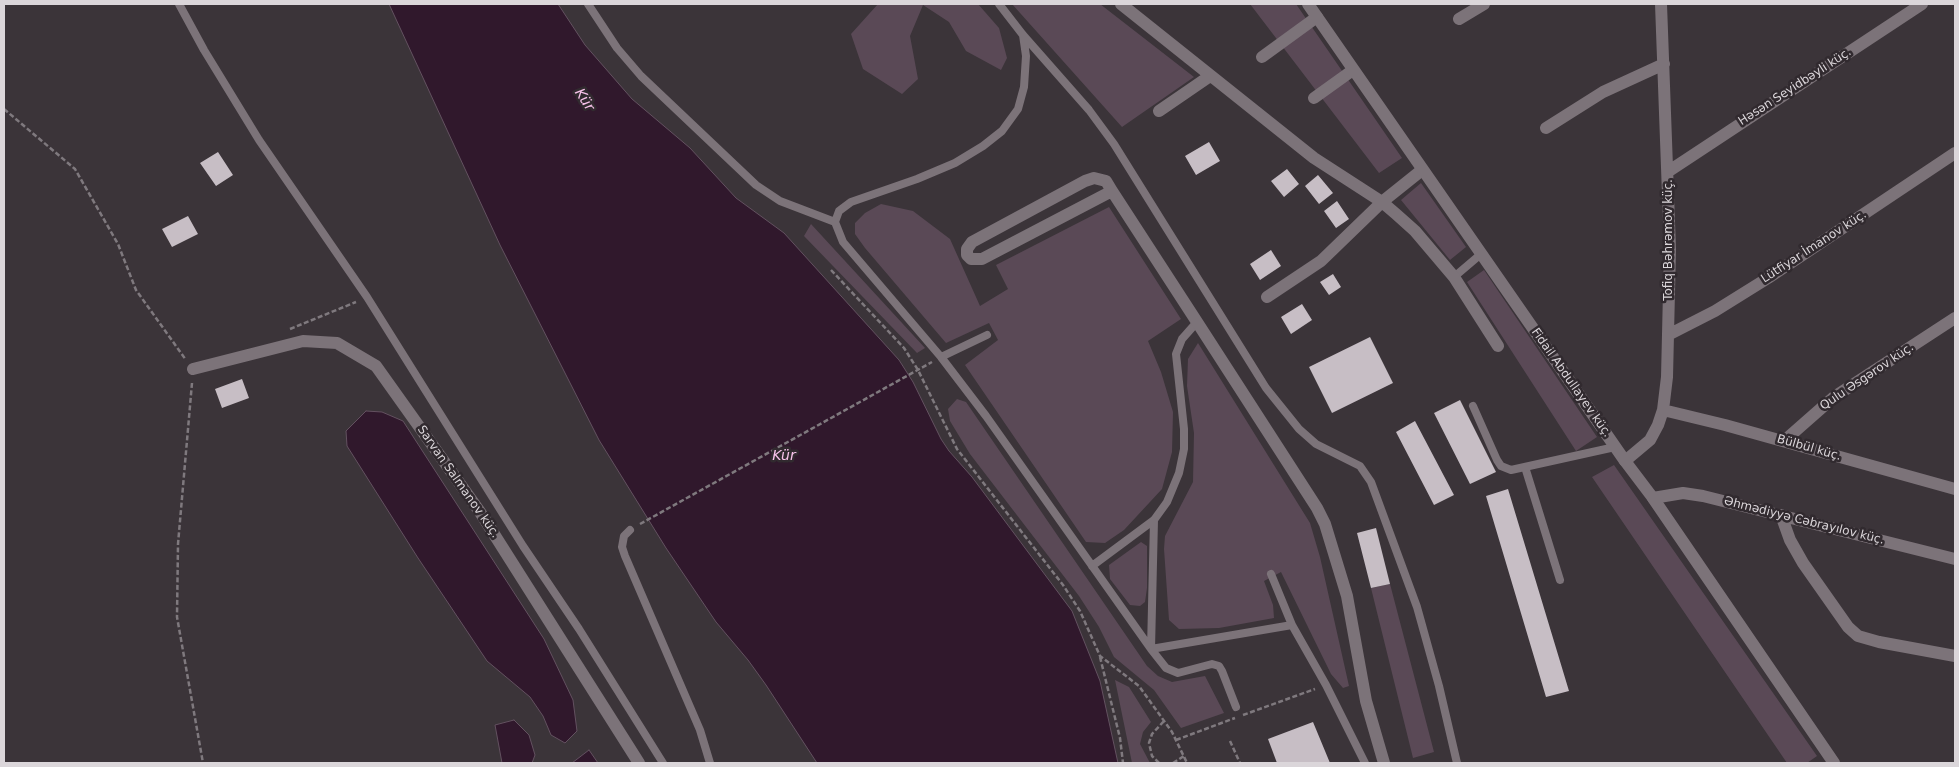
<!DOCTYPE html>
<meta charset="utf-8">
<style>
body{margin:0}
#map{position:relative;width:1959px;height:767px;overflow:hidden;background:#3b3439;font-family:"DejaVu Sans",sans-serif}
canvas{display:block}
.frame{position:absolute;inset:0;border:5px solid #dbd6da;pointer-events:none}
</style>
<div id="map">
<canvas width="1959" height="767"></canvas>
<div class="frame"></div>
</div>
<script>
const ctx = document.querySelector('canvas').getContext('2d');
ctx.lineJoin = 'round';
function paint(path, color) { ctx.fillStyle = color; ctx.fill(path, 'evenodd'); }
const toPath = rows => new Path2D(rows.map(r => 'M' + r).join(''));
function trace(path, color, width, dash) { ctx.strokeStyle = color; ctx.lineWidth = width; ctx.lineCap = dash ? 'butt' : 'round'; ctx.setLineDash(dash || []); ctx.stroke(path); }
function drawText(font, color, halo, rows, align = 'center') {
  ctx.font = font + ' "DejaVu Sans",sans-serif'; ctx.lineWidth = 5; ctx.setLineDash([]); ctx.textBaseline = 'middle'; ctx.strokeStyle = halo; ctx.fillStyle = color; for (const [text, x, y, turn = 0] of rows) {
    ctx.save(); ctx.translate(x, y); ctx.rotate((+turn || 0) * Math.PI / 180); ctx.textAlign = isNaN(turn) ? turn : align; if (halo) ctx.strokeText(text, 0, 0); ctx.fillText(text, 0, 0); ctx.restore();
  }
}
const green = toPath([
 [878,4,978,4,999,28,1007,58,1001,70,966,51,949,22,923,5,910,36,918,79,902,94,863,69,851,34],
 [1012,4,1100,4,1194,77,1122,127],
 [1250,4,1296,4,1402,158,1379,173],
 [1421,183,1466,247,1450,260,1401,200],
 [881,204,913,211,950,239,980,306,1008,289,996,265,1109,207,1181,319,1148,341,1161,372,1173,412,1172,452,1162,489,1124,530,1105,543,1086,542,965,365,998,340,989,323,946,343,865,248,855,234,855,223,865,213],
 [811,224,925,348,917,353,804,236],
 [1484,270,1597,437,1576,451,1467,282],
 [1198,343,1310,523,1320,557,1349,686,1343,688,1331,674,1281,572,1264,581,1273,605,1274,618,1219,628,1179,629,1169,620,1164,549,1165,536,1193,482,1194,433,1187,386,1188,359],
 [957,399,966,402,1147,666,1158,676,1172,682,1205,676,1224,713,1181,728,1154,690,1114,657,1099,627,1079,596,970,454,950,421,948,409],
 [1614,465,1817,756,1807,763,1787,763,1592,477],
 [1141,542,1147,546,1147,588,1145,602,1140,606,1130,605,1110,579,1109,565],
 [1390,584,1434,752,1413,758,1371,588],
 [1115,680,1129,687,1151,722,1143,732,1140,744,1150,763,1132,763]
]);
const water = toPath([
 [389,4,558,4,585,45,632,99,690,148,736,198,784,233,899,360,913,382,941,439,949,451,972,477,1072,611,1100,681,1118,763,817,763,766,685,748,660,716,622,666,548,599,440,500,245,389,4],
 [366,411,382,412,403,421,544,639,573,700,577,731,565,743,551,735,543,716,530,697,487,661,418,558,347,446,346,431,366,411],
 [514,720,529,735,535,755,532,763,502,763,495,725,514,720],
 [589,750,598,763,572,763,589,750]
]);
const building = toPath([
 [1209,142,1220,161,1196,175,1185,156],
 [218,152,233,175,216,186,200,163],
 [1287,169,1299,184,1284,197,1271,181],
 [1318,175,1333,193,1319,204,1305,186],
 [1337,201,1349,219,1336,228,1324,211],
 [188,216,198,234,172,247,162,229],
 [1271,250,1281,266,1260,280,1250,264],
 [1333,274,1341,287,1329,295,1320,282],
 [1302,304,1312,320,1291,334,1281,317],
 [1370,337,1393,383,1332,413,1309,367],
 [242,379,249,398,222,408,215,389],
 [1460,400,1496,472,1470,484,1434,413],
 [1415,421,1454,495,1434,505,1396,432],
 [1508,489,1569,691,1546,697,1486,496],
 [1376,528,1390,584,1371,588,1357,533],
 [1313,722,1330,763,1277,763,1268,739]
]);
const path = toPath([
 [4,109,75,169,118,244,136,290,186,360],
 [831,270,904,348,918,370,957,449,1063,585,1080,611,1100,656,1139,686,1172,732,1187,763],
 [290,329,356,302],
 [192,383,178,544,177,617,203,763],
 [640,524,932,362],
 [1100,657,1120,738,1123,763],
 [1243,715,1315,689],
 [1176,740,1235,718],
 [1230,741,1240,763],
 [1159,763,1152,756,1149,743,1152,734,1164,721],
 [1173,763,1184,756]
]);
const lane = toPath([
 [179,4,204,50,259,140,367,297,523,546,579,629,663,763],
 [588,4,617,48,641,76,756,185,780,201,835,222],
 [999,4,1023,35,1089,110,1114,144,1266,388,1299,429,1316,444,1360,466,1371,482,1417,607,1439,686,1457,763],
 [1023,35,1026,56,1024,87,1018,109,1002,131,983,146,955,163,917,179,851,202,839,211,835,222,843,242,941,357,986,416,1151,649,1292,625],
 [1454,277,1481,254],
 [941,357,987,335],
 [1473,406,1497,460,1501,466,1511,470,1615,447],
 [1525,467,1560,580],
 [1154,520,1151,649,1166,668,1178,673,1212,664,1219,666,1222,671,1236,707],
 [630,530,624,536,622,547,625,556,700,730,710,763],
 [1092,566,1154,520,1167,502,1179,473,1184,449,1184,429,1176,354,1182,339,1197,322],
 [1271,574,1292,625,1326,685,1365,763]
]);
const street = toPath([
 [1121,4,1314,158,1382,202,1396,214,1415,231,1454,277,1498,346],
 [1459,19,1484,4],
 [1262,57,1317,17],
 [1314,98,1353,70],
 [1159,111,1210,76],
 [1546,128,1603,92,1664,64],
 [1669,171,1922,4],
 [1112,191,982,259,971,259,967,255,967,249,972,242,1085,181,1094,178,1106,181,1112,191,1197,322,1317,508,1325,524,1347,596,1366,701,1384,763],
 [1267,297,1321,261,1382,202,1422,170],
 [1668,335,1715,311,1768,278,1955,153],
 [193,369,303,341,337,343,376,366,480,512,639,763],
 [1663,410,1725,425,1955,489],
 [1784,441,1834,397,1955,318],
 [1625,461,1650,440,1658,425,1663,410,1667,377,1670,249,1661,4],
 [1653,498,1683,493,1703,496,1955,559],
 [1781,515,1790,540,1803,563,1848,627,1858,636,1879,642,1955,656]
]);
const secondary = toPath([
 [1308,4,1625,461,1653,498,1834,763]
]);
const streetNames = [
 ["Həsən Seyidbəyli küç.",1795,87,-33],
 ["Tofiq Bəhrəmov küç.",1669,240,-90],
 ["Lütfiyar İmanov küç.",1814,247,-33],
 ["Qulu Əsgərov küç.",1867,377,-34],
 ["Fidail Abdullayev küç.",1571,383,55],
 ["Bülbül küç.",1809,448,16],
 ["Sarvan Salmanov küç.",458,482,55],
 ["Əhmədiyyə Cəbrayılov küç.",1804,521,14]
];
const waterNames = [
 ["Kür",584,100,57],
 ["Kür",784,456]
];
paint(green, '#5a4956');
paint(water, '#30182c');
trace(water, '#635160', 1);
paint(building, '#c7bec5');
trace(path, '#7f797e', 2.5, [5, 2.5]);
trace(lane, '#7c7379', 8);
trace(street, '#7c7379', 12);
trace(secondary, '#7c7379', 12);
drawText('12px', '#dbd6da', '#312a2f', streetNames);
drawText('italic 14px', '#f7c2ea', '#312a2f', waterNames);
</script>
